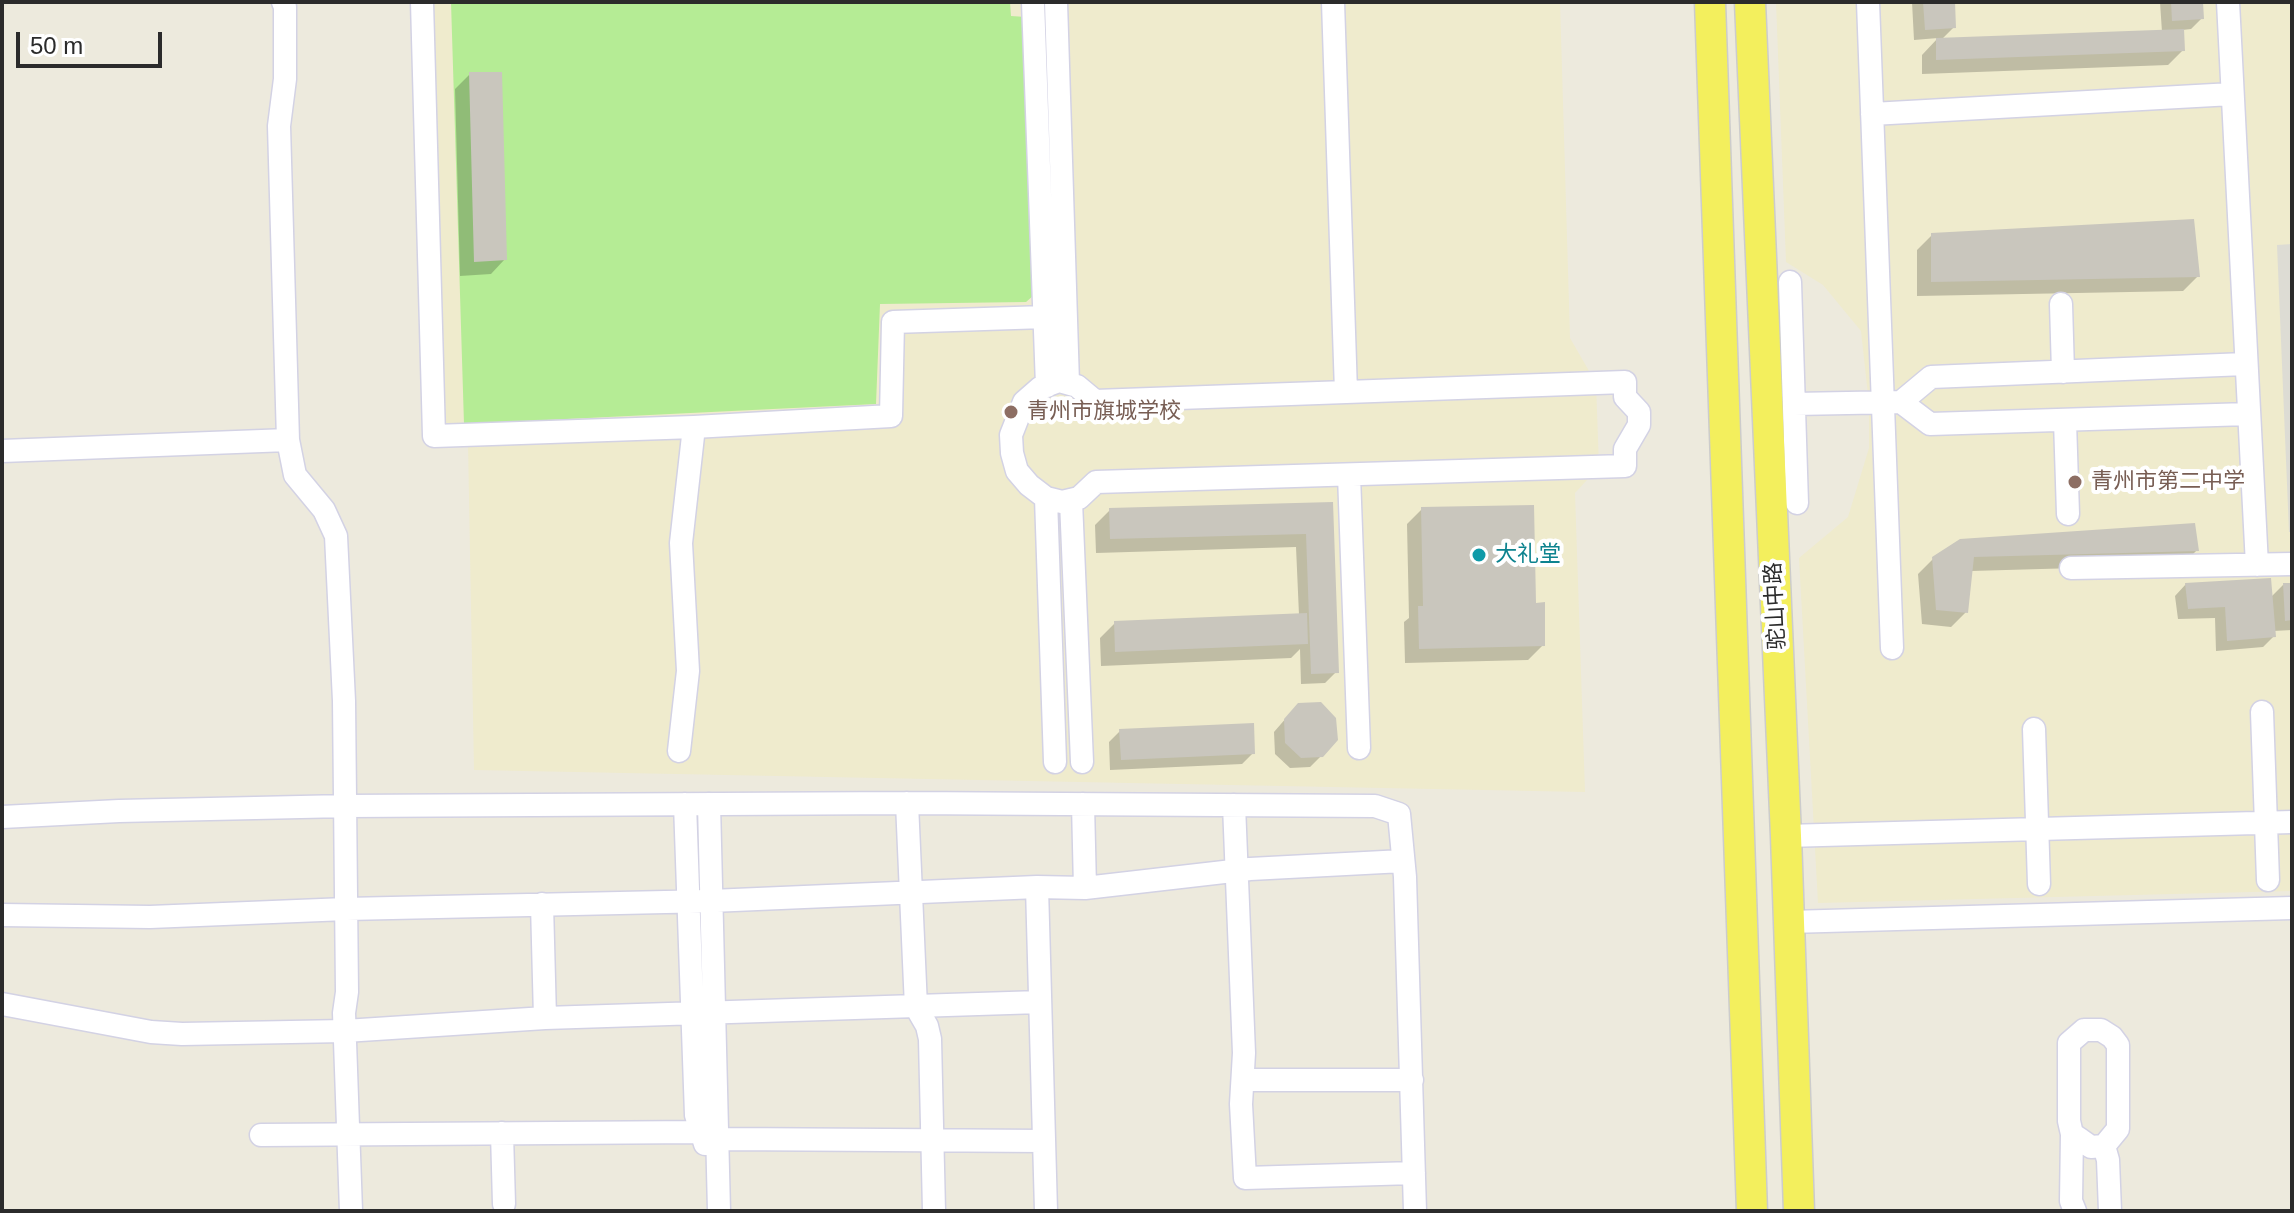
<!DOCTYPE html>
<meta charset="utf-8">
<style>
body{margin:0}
#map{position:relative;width:2294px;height:1213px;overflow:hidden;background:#edeadd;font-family:Helvetica,sans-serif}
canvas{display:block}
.frame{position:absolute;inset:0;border:4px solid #2b2b2b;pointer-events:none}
.scale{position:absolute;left:16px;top:32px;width:146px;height:36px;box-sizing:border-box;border:4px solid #2b2b2b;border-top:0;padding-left:10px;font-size:24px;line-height:28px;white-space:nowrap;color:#2b2b2b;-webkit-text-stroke:6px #fff;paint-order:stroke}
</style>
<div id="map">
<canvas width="2294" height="1213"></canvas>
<div class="frame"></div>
<div class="scale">50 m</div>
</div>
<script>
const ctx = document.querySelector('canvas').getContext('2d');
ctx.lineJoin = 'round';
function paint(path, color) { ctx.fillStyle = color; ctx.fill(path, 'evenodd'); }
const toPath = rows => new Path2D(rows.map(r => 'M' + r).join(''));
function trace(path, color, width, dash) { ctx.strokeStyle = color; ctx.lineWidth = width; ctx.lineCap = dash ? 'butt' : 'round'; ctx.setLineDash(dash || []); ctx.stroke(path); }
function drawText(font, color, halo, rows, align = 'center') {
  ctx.font = font + ' Helvetica,"Noto Sans SC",sans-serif'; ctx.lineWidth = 8; ctx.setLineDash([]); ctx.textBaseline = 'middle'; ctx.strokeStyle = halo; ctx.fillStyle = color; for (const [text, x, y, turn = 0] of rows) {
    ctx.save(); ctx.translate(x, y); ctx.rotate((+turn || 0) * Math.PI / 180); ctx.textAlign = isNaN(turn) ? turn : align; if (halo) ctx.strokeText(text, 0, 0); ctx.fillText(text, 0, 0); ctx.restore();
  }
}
const education = toPath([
 [411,2,1560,2,1570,338,1596,383,1599,467,1575,493,1585,792,474,770,468,443,426,442],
 [1776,2,2292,2,2292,891,1818,903,1799,558,1848,517,1869,448,1869,404,1861,331,1823,285,1786,262]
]);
const pitch = toPath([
 [451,2,1010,2,1011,16,1026,17,1034,295,1026,302,880,304,876,404,464,424]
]);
const plaza = toPath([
 [2292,244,2292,532,2289,532,2277,245]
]);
const shadow = toPath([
 [1912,2,1953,2,1954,27,1941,40,2162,32,2160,2,2201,2,2202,18,2191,29,2182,30,2183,50,2168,65,1922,74,1922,55,1938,38,1914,40],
 [470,74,505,259,491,274,460,276,455,89],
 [1932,235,2198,276,2183,291,1917,296,1917,250],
 [1331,504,1336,672,1325,683,1301,684,1300,649,1291,658,1101,666,1100,638,1115,623,1299,615,1296,547,1096,553,1095,525,1110,510],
 [1422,509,1534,605,1543,645,1528,660,1405,663,1404,622,1409,618,1407,524],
 [1960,541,2197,550,2182,565,1971,571,1966,612,1951,627,1922,624,1918,574,1933,559],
 [2186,584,2270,598,2283,585,2292,585,2292,630,2273,631,2274,636,2263,647,2216,651,2215,618,2178,619,2175,596],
 [1287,717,1321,756,1310,767,1290,768,1275,754,1274,732],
 [1120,731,1253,753,1242,764,1110,770,1109,742]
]);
const building = toPath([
 [1923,2,1955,2,1956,28,1925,30],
 [2171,2,2203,2,2204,19,2172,21],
 [2184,29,2185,51,1936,60,1936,38],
 [469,72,502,72,507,260,474,262],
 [2194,219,2200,277,1931,282,1931,233],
 [1333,502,1339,673,1311,674,1306,534,1110,539,1109,508],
 [1534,505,1536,603,1545,602,1545,646,1419,649,1418,606,1423,606,1421,507],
 [2195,523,2199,551,1974,557,1968,613,1936,610,1932,557,1960,539],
 [2271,578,2276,637,2227,641,2225,607,2188,609,2185,583],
 [2283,583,2292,583,2292,620,2285,621],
 [1307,613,1308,644,1115,652,1114,621],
 [1321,702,1336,718,1338,740,1323,757,1301,758,1285,743,1284,719,1298,703],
 [1254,723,1255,754,1121,760,1119,729]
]);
const minor = toPath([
 [283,2,285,7,285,79,279,126,288,440,295,475,324,510,336,536,344,701,347,992,344,1013,351,1211],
 [422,2,434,436,694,427,891,416,893,322,1045,317],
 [1033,2,1047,386],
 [1056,2,1068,383],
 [1333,2,1346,392],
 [1868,2,1892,648],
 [2228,2,2257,565],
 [1872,114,2232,94],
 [1790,282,1797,503],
 [2061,304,2063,372],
 [1059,381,1077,386,1095,401,1625,382,1625,397,1639,412,1639,425,1625,449,1625,466,1096,482,1079,498,1062,502,1046,498,1029,485,1017,471,1012,453,1011,435,1024,402,1040,388,1059,381],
 [1901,402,1930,424,2248,414],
 [1794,404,1901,402,1931,377,2245,364],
 [2065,421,2068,514],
 [2,451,288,440],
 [1349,475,1359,748],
 [1046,498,1055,762],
 [1071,501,1082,762],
 [2071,568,2292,564],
 [2262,712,2268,880],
 [2034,729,2039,884],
 [679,751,688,671,681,543,694,427],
 [907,803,916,1007,927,1026,930,1039,934,1211],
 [685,804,696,1115,705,1144],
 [709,804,719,1211],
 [1083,804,1085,888],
 [1234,805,1244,1053,1241,1104,1245,1178,1414,1173],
 [2,817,119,811,346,806,907,803,1375,806,1399,814,1405,877,1415,1211],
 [1786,836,2292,822],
 [1037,887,1046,1211],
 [542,904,545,1018],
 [2,915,150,917,346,909,711,901,1037,887,1085,888,1250,869,1403,861],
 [1789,922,2292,908],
 [2,1004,151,1032,182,1034,345,1031,545,1018,1040,1002],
 [2084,1030,2101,1030,2112,1037,2118,1045,2118,1129,2104,1146,2091,1147,2081,1140,2072,1134,2069,1121,2069,1043,2084,1030],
 [1243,1080,1412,1080],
 [502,1133,504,1204],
 [2072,1134,2071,1201,2075,1211],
 [261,1135,702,1132,726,1139,1044,1141],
 [2104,1146,2108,1160,2110,1211]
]);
const major = toPath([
 [1710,2,1752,1211],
 [1750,2,1786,836,1799,1211]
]);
const markers = [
 [1011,412,8,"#8d6e63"],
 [2075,482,8,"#8d6e63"],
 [1479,555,8,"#0f9aa8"]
];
const educationNames = [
 ["青州市旗城学校",1027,412],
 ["青州市第二中学",2091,482]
];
const cultureNames = [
 ["大礼堂",1495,555]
];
const streetNames = [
 ["驼山中路",1776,606,-93]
];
paint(education, '#efebcd');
paint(pitch, '#b5ec95');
paint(plaza, '#dddcd4');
paint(shadow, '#0003');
paint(building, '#c9c6bd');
trace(minor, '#d3d2e4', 25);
trace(major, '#ccc', 33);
trace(minor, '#fff', 22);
trace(major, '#f3ef5d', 30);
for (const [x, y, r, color] of markers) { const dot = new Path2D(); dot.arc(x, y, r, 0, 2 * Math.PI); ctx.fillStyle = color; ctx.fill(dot); trace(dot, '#fff', 3); }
drawText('22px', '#785e54', '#fff', educationNames, 'left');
drawText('22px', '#0d838f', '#fff', cultureNames, 'left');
drawText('22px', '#2b2b2b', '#fff', streetNames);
</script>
